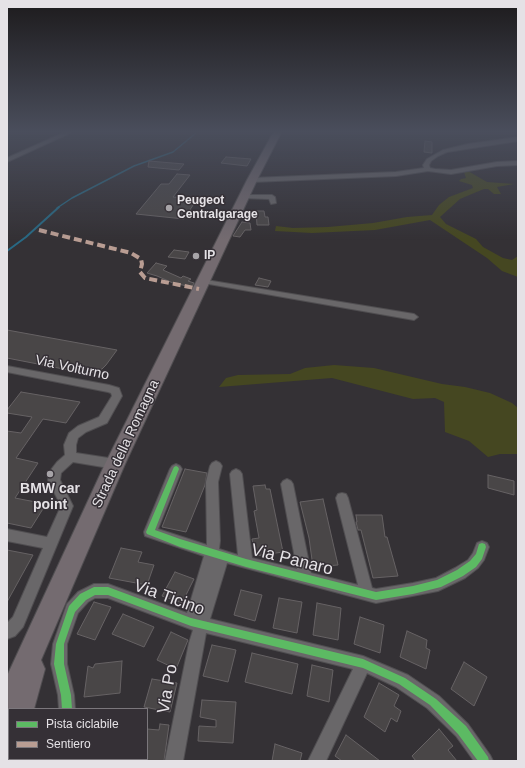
<!DOCTYPE html>
<style>
body{margin:0}
#map{position:relative;width:525px;height:768px;overflow:hidden;background:#343135;font-family:Helvetica,sans-serif}
canvas{display:block}
.frame{position:absolute;inset:0;border:8px solid #e5e2e6;pointer-events:none}
.legend{position:absolute;left:8px;top:708px;width:140px;height:52px;box-sizing:border-box;background:#353036;border:1px solid #7b777c;margin:0;padding:5px 7px;list-style:none;font-size:12px;color:#e5e2e6}
.legend li{display:flex;align-items:center;gap:8px;height:20px}
.legend b{width:20px;border:1px solid #7b777c}
</style>
<div id="map">
<canvas width="525" height="768"></canvas>
<div class="frame"></div>
<ul class="legend">
<li><b style="height:5px;background:#5cba63"></b>Pista ciclabile</li>
<li><b style="height:5px;background:#b99d93"></b>Sentiero</li>
</ul>
</div>
<script>
const ctx = document.querySelector('canvas').getContext('2d');
ctx.lineJoin = 'round';
function paint(path, color) { ctx.fillStyle = color; ctx.fill(path, 'evenodd'); }
const toPath = rows => new Path2D(rows.map(r => 'M' + r).join(''));
function trace(path, color, width, dash) { ctx.strokeStyle = color; ctx.lineWidth = width; ctx.lineCap = dash ? 'butt' : 'round'; ctx.setLineDash(dash || []); ctx.stroke(path); }
function drawText(font, color, halo, rows, align = 'center') {
  ctx.font = font + ' Helvetica,sans-serif'; ctx.lineWidth = 3; ctx.setLineDash([]); ctx.textBaseline = 'middle'; ctx.strokeStyle = halo; ctx.fillStyle = color; for (const [text, x, y, turn = 0] of rows) {
    ctx.save(); ctx.translate(x, y); ctx.rotate((+turn || 0) * Math.PI / 180); ctx.textAlign = isNaN(turn) ? turn : align; if (halo) ctx.strokeText(text, 0, 0); ctx.fillText(text, 0, 0); ctx.restore();
  }
}
const green = toPath([
 [468,171,487,182,514,184,497,187,501,194,494,194,488,189,484,189,467,196,460,199,440,217,446,224,476,239,483,247,503,258,512,260,518,256,518,277,502,271,487,258,430,220,375,230,312,233,275,231,276,226,293,228,328,227,373,223,407,217,432,215,439,205,449,197,473,188,472,185,459,181,461,179,466,178,464,172],
 [334,365,374,368,442,384,465,387,490,393,512,403,518,408,518,454,500,454,488,457,469,441,445,432,444,402,435,398,413,399,332,378,219,387,226,378,238,375,290,374,305,368]
]);
const streamFar1 = toPath([
 [57,208,72,198,134,166,173,152,196,133]
]);
const stream = toPath([
 [7,251,26,237,59,207]
]);
const building = toPath([
 [425,141,432,142,432,153,424,152,425,141],
 [226,157,251,159,247,166,221,163,226,157],
 [149,161,184,164,179,170,148,167,149,161],
 [177,174,190,175,173,197,197,199,184,219,136,214,161,184,169,184,177,174],
 [256,211,264,211,265,217,268,217,269,225,257,225,256,211],
 [242,222,250,223,251,230,245,230,240,237,233,236,242,222],
 [174,250,189,252,185,259,168,257,174,250],
 [156,263,167,266,163,270,181,278,183,276,191,279,188,281,194,283,192,287,173,283,157,276,147,273,156,263],
 [259,278,271,281,268,287,255,285,259,278],
 [7,330,117,350,106,365,102,369,91,373,84,373,7,358,7,330],
 [21,392,80,402,66,423,43,419,16,458,38,463,15,498,46,504,31,528,7,523,7,431,21,433,32,417,7,413,7,410,21,392],
 [185,469,207,473,205,485,186,532,162,527,185,469],
 [488,475,514,481,514,495,488,488,488,475],
 [265,485,266,489,270,489,283,552,255,556,252,539,259,538,254,511,257,510,253,486,265,485],
 [323,499,338,565,313,567,309,538,300,502,323,499],
 [356,515,382,515,385,537,387,537,398,576,373,578,361,530,358,530,356,522,357,522,356,515],
 [121,548,142,552,138,562,154,565,147,585,109,578,121,548],
 [7,550,33,555,7,602,7,550],
 [175,572,194,579,182,603,162,596,175,572],
 [241,590,262,595,255,621,234,615,241,590],
 [279,598,302,602,297,633,273,628,279,598],
 [94,602,111,607,95,640,77,634,94,602],
 [317,603,341,608,338,640,313,635,317,603],
 [123,614,154,627,144,647,112,634,123,614],
 [360,617,384,625,380,653,354,644,360,617],
 [407,631,427,640,426,648,430,650,426,669,400,657,407,631],
 [171,632,188,640,176,669,157,660,171,632],
 [212,645,236,650,228,682,203,676,212,645],
 [252,653,298,664,292,694,245,682,252,653],
 [122,661,120,693,84,697,88,666,93,668,95,664,122,661],
 [464,662,487,677,474,706,451,689,464,662],
 [312,665,333,670,329,702,307,696,312,665],
 [152,679,177,683,170,712,144,707,152,679],
 [379,683,399,695,394,706,401,711,397,722,391,718,385,732,364,717,379,683],
 [202,700,236,702,233,743,198,741,199,726,216,727,216,720,200,717,202,700],
 [160,724,169,725,164,761,147,761,147,729,159,730,160,724],
 [439,729,453,746,448,750,457,761,416,761,412,756,439,729],
 [346,735,380,761,342,761,335,756,346,735],
 [275,744,302,753,300,761,272,761,275,744]
]);
const street = toPath([
 [63,133,70,133,7,162,7,158,63,133],
 [518,137,518,141,447,152,438,156,431,161,429,165,430,168,435,169,451,170,497,162,518,161,518,165,497,166,451,174,428,171,396,176,252,182,249,180,252,178,396,172,424,168,423,165,427,159,443,150,468,144,518,137],
 [244,195,272,195,275,197,276,203,271,204,269,199,242,198,241,197,244,195],
 [200,279,414,314,418,317,414,320,203,283,200,283,200,279],
 [7,366,109,385,119,388,122,396,107,423,86,432,78,438,76,445,76,453,115,459,119,461,121,464,119,467,115,469,73,462,61,473,60,480,73,506,23,627,15,636,7,639,7,623,13,617,43,548,7,541,7,529,47,537,61,506,48,480,50,471,57,462,65,455,64,445,69,433,78,426,99,417,112,396,111,393,108,392,7,372,7,366],
 [216,461,220,463,222,466,218,482,220,541,219,549,238,555,230,474,232,471,236,469,240,471,242,474,252,558,297,569,281,484,283,481,287,479,291,481,293,484,311,573,358,585,336,498,338,494,342,493,346,494,348,498,372,588,376,589,413,583,436,578,455,568,468,560,473,553,477,543,482,541,487,543,489,547,484,560,478,568,465,578,438,591,376,603,227,563,210,619,363,656,408,675,439,696,468,724,490,755,493,761,474,761,456,736,427,708,396,687,367,673,326,761,308,761,353,669,206,633,183,761,165,761,189,643,193,630,108,598,95,598,88,602,78,613,67,644,67,664,74,695,75,709,59,709,58,695,51,664,53,644,67,604,78,592,94,584,108,584,187,613,204,556,145,536,144,532,170,469,172,466,176,464,180,466,182,469,158,529,207,545,206,482,210,466,212,463,216,461],
 [42,759,60,759,60,761,42,761,42,759]
]);
const primary = toPath([
 [273,133,281,133,257,180,125,464,41,660,45,669,34,709,9,709,9,756,7,757,7,676,105,464,247,180,273,133]
]);
const quiet = toPath([
 [39,230,131,253,141,259,142,264,140,272,145,278,199,289]
]);
const cycleway = toPath([
 [176,466,178,467,179,469,155,530,180,539,246,559,376,592,413,586,437,580,457,570,470,561,476,554,479,544,482,543,485,544,486,547,482,559,476,567,463,576,441,587,413,594,376,600,246,567,180,547,147,534,146,532,173,469,174,467,176,466],
 [94,587,108,587,191,618,363,659,405,678,436,699,466,726,488,757,489,761,478,761,458,734,430,705,399,684,363,668,191,626,108,595,95,595,86,600,75,612,64,644,64,664,71,695,72,709,62,709,61,695,54,664,56,644,69,606,80,594,94,587]
]);
const markers = [
 [169,208,4,"#a7a4a8"],
 [196,256,4,"#a7a4a8"],
 [50,474,4,"#a7a4a8"]
];
const farPoinames = [
 ["Peugeot",177,201],
 ["Centralgarage",177,215],
 ["IP",204,256]
];
const streetNames = [
 ["Via Volturno",72,368,12],
 ["Strada della Romagna",126,444,-65]
];
const poiNames = [
 ["BMW car",50,489],
 ["point",50,505]
];
const nearStreetnames = [
 ["Via Panaro",292,560,14],
 ["Via Ticino",169,598,20],
 ["Via Po",168,689,-80]
];
paint(green, '#454721');
trace(streamFar1, '#286984', 1.5);
trace(stream, '#286984', 2);
paint(building, '#494647');
trace(building, '#666264', 1);
trace(street, '#504e51', 2);
trace(primary, '#504e51', 2);
paint(street, '#696769');
paint(primary, '#746b70');
trace(quiet, '#b99d93', 4, [8, 4]);
paint(cycleway, '#5cba63');
const sky = ctx.createLinearGradient(0, 0, 0, 240);
sky.addColorStop(0, '#1d1b1d');
sky.addColorStop(0.55, '#4a4e5c');
sky.addColorStop(1, '#4a4e5c00');
ctx.fillStyle = sky;
ctx.fillRect(0, 0, 525, 240);
for (const [x, y, r, color] of markers) { const dot = new Path2D(); dot.arc(x, y, r, 0, 2 * Math.PI); ctx.fillStyle = color; ctx.fill(dot); trace(dot, '#353036', 1.5); }
drawText('bold 12px', '#e5e2e6', '#353036', farPoinames, 'left');
drawText('14px', '#e5e2e6', '#353036', streetNames);
drawText('bold 14px', '#e5e2e6', '#353036', poiNames);
drawText('17px', '#e5e2e6', '#353036', nearStreetnames);
</script>
